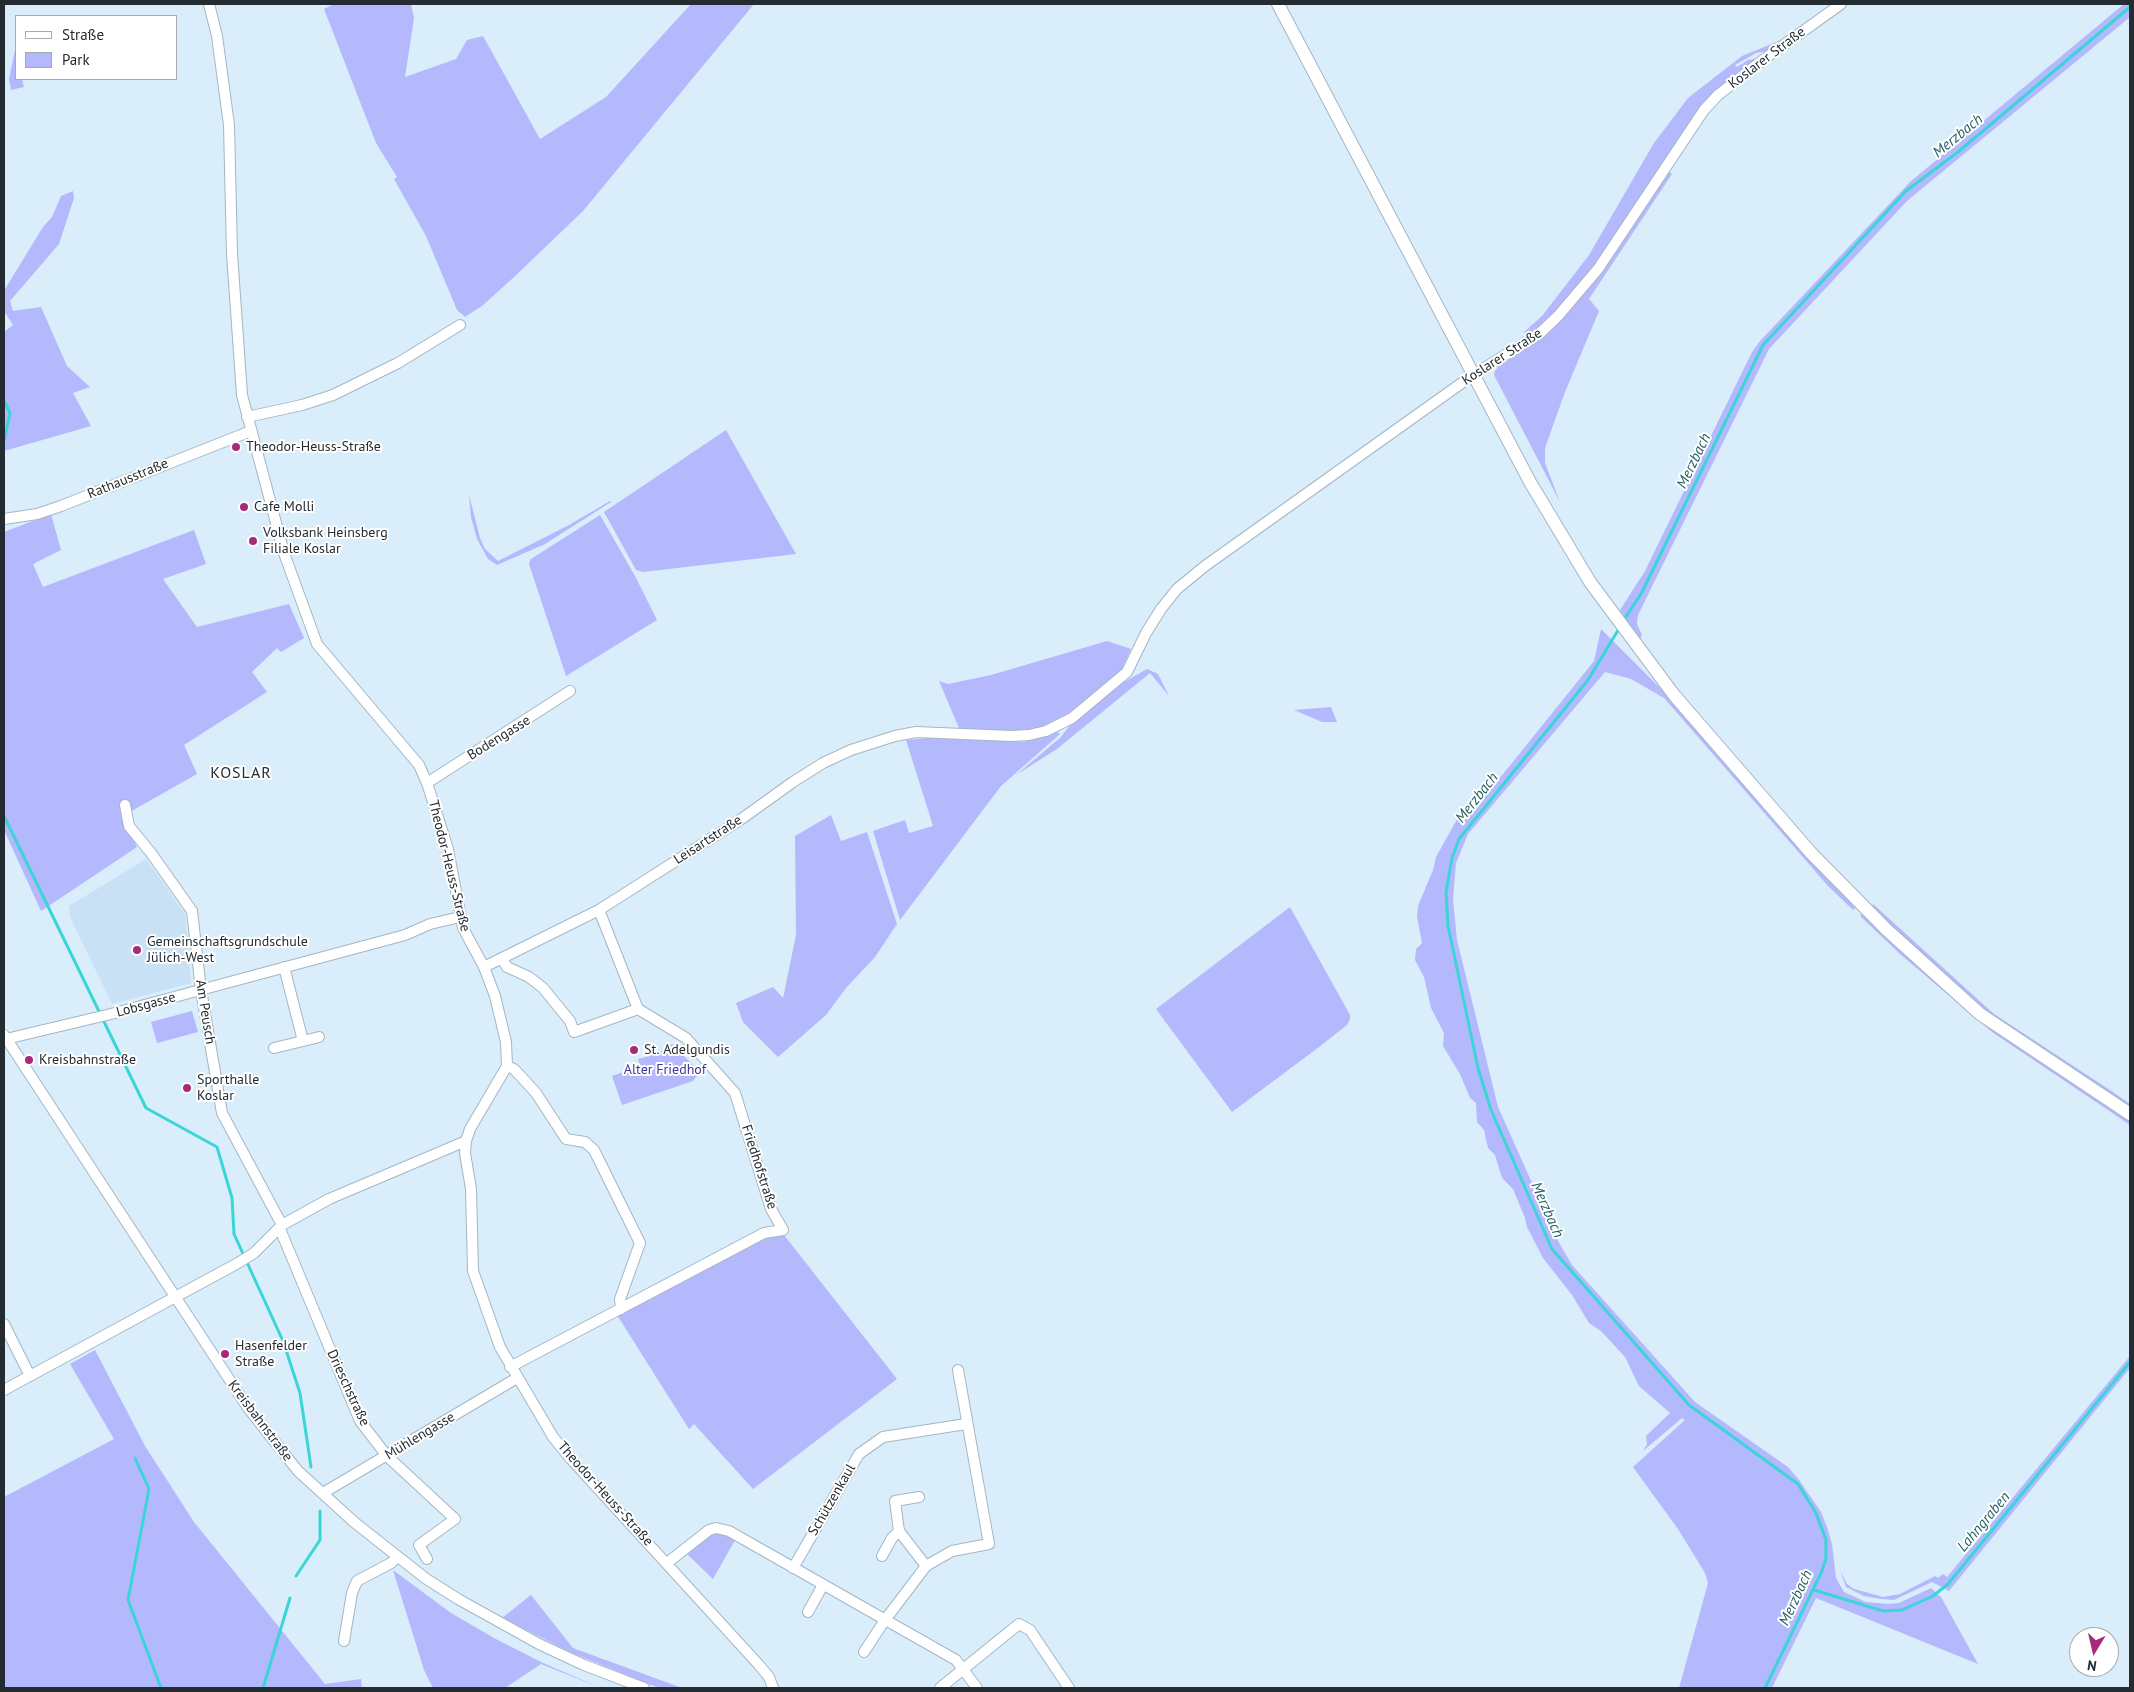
<!DOCTYPE html>
<meta charset="utf-8">
<style>
body{margin:0}
#map{position:relative;width:2134px;height:1692px;overflow:hidden;background:#daedfb;font-family:"PT Sans",sans-serif}
canvas{display:block}
.frame{position:absolute;inset:0;border:5px solid #242c31;pointer-events:none}
.legend{position:absolute;left:15px;top:15px;width:162px;height:65px;box-sizing:border-box;background:#fff;border:1px solid #a7abad;margin:0;padding:6px 9px;list-style:none;font-size:15px;color:#242c31}
.legend li{display:flex;align-items:center;gap:10px;height:25px}
.legend b{width:25px;border:1px solid #a7abad}
.north{position:absolute;left:2069px;top:1627px;width:50px;height:50px;box-sizing:border-box;background:#fff;border:1px solid #a7abad;border-radius:50%;rotate:189deg;font-size:14px;font-weight:700;line-height:20px;text-align:center;color:#242c31}
.north::after{content:'';display:block;margin:auto;width:18px;height:22px;background:#a6297b;clip-path:polygon(50% 0,100% 100%,50% 72%,0 100%)}
</style>
<div id="map">
<canvas width="2134" height="1692"></canvas>
<div class="frame"></div>
<ul class="legend">
<li><b style="height:6px;background:#fff"></b>Straße</li>
<li><b style="height:14px;background:#b4b8fd"></b>Park</li>
</ul>
<div class="north">N</div>
</div>
<script>
const ctx = document.querySelector('canvas').getContext('2d');
ctx.lineJoin = 'round';
function paint(path, color) { ctx.fillStyle = color; ctx.fill(path, 'evenodd'); }
const toPath = rows => new Path2D(rows.map(r => 'M' + r).join(''));
function trace(path, color, width, dash) { ctx.strokeStyle = color; ctx.lineWidth = width; ctx.lineCap = dash ? 'butt' : 'round'; ctx.setLineDash(dash || []); ctx.stroke(path); }
function drawText(font, color, halo, rows, align = 'center') {
  ctx.font = font + ' "PT Sans",sans-serif'; ctx.lineWidth = 4; ctx.setLineDash([]); ctx.textBaseline = 'middle'; ctx.strokeStyle = halo; ctx.fillStyle = color; for (const [text, x, y, turn = 0] of rows) {
    ctx.save(); ctx.translate(x, y); ctx.rotate((+turn || 0) * Math.PI / 180); ctx.textAlign = isNaN(turn) ? turn : align; if (halo) ctx.strokeText(text, 0, 0); ctx.fillText(text, 0, 0); ctx.restore();
  }
}
const built = toPath([
 [146,859,185,914,191,983,112,1004,70,917,69,906]
]);
const green = toPath([
 [334,4,411,4,414,18,405,77,456,59,467,40,483,36,540,139,606,97,691,4,754,4,583,211,513,278,482,306,465,317,457,310,426,236,394,179,397,177,376,143,324,9],
 [1832,4,1836,4,1773,50,1756,53,1735,65,1737,67,1748,60,1760,58,1723,86,1590,273,1549,320,1521,344,1519,341,1526,335,1524,332,1542,316,1589,255,1654,143,1688,98,1742,56,1781,40],
 [2124,4,2130,4,2130,17,1907,201,1769,349,1638,615,1637,624,1642,635,1640,639,1620,610,1645,571,1752,352,1760,341,1910,182],
 [15,50,16,79,22,79,24,87,11,90,9,79],
 [1668,171,1672,174,1589,299,1599,311,1565,392,1545,448,1545,463,1560,502,1494,375,1495,371,1499,366,1535,342,1560,319],
 [73,191,74,198,59,244,10,301,13,311,41,307,67,366,90,387,73,393,91,426,4,451,4,332,13,325,4,311,5,289,43,227,52,217,61,196],
 [726,430,796,554,643,572,636,570,604,512],
 [469,495,480,538,485,549,498,561,569,525,610,501,611,502,545,544,497,565,488,559,477,539,471,517],
 [51,514,61,550,33,564,43,587,194,530,206,564,163,579,197,627,289,604,304,638,281,652,277,648,252,672,267,692,184,745,197,774,121,817,137,847,41,911,4,830,4,532],
 [600,515,635,576,657,620,566,676,529,564,531,559],
 [1601,629,1674,702,1809,860,1856,907,1853,910,1828,886,1664,698,1631,679,1605,672,1468,834,1456,863,1453,899,1457,940,1498,1107,1558,1241,1572,1265,1695,1402,1788,1467,1799,1480,1821,1512,1827,1527,1832,1544,1836,1578,1844,1592,1866,1602,1888,1604,1899,1603,1931,1588,1941,1597,1978,1664,1816,1598,1772,1688,1679,1688,1708,1583,1705,1573,1678,1529,1633,1467,1685,1420,1682,1418,1643,1451,1647,1444,1646,1436,1670,1413,1639,1386,1625,1357,1601,1331,1589,1323,1572,1295,1543,1258,1527,1227,1525,1218,1513,1189,1502,1178,1495,1155,1488,1148,1484,1130,1477,1122,1476,1103,1470,1098,1460,1074,1443,1046,1444,1033,1431,1008,1424,977,1415,960,1416,949,1422,943,1417,917,1418,906,1433,870,1436,857,1460,814,1479,801,1504,773,1594,661],
 [1107,641,1131,649,1120,673,1058,721,1036,729,995,731,959,728,939,681,948,684,991,675],
 [1147,669,1158,674,1169,696,1150,673,1057,749,1016,775,1061,737,1073,721,1124,682],
 [1331,707,1337,722,1322,722,1294,710],
 [1058,732,1060,734,1001,786,900,920,873,831,905,820,909,833,933,826,906,740,941,737,1024,742],
 [831,815,841,841,867,832,897,924,875,957,846,988,826,1015,778,1057,743,1022,736,1003,773,987,783,998,796,935,795,836],
 [1873,904,1994,1014,2110,1090,2130,1104,2130,1109,2018,1035,1972,1001,1872,908],
 [1290,907,1350,1015,1350,1019,1347,1025,1319,1047,1232,1112,1156,1009],
 [1863,913,1903,951,2130,1119,2130,1125,1992,1032,1900,954,1860,916],
 [192,1011,198,1032,157,1043,151,1022],
 [672,1044,700,1072,693,1081,622,1105,612,1076,640,1066,638,1059,657,1054],
 [766,1235,784,1235,897,1379,753,1489,694,1424,689,1429,617,1315],
 [95,1350,145,1446,194,1522,325,1684,361,1679,362,1688,4,1688,4,1497,114,1439,70,1364],
 [2130,1356,2130,1368,1949,1591,1932,1582,1894,1600,1881,1599,1864,1596,1846,1587,1840,1570,1847,1584,1854,1589,1883,1597,1900,1594,1935,1576,1938,1578,1943,1574,1947,1577],
 [716,1533,725,1534,735,1540,713,1579,686,1553,710,1535],
 [393,1570,451,1613,494,1638,543,1663,601,1688,541,1664,505,1688,433,1688,424,1670],
 [531,1595,573,1648,682,1688,661,1688,648,1684,570,1652,502,1618]
]);
const stream = toPath([
 [4,401,10,413,4,441],
 [1623,621,1641,594,1763,345,1906,191,1958,152,2130,7],
 [1620,627,1588,680,1459,839,1452,858,1446,892,1448,926,1478,1068,1491,1110,1552,1249,1689,1405,1798,1484,1816,1513,1826,1540,1826,1558,1822,1571,1765,1688],
 [4,816,146,1108,217,1147,232,1198,234,1234,283,1341,300,1393,311,1467],
 [135,1458,149,1489,128,1600,161,1688],
 [296,1576,320,1540,320,1511],
 [1814,1590,1883,1611,1902,1610,1933,1596,1948,1584,2130,1362],
 [263,1688,290,1598]
]);
const minor = toPath([
 [209,4,217,36,229,125,232,254,242,395,284,553,317,644,419,765,427,783,448,849,463,928,484,967,495,996,506,1042,507,1066,470,1129,466,1141,465,1153,471,1189,473,1271,500,1347,553,1437,570,1458,759,1665,769,1677,773,1688],
 [247,417,302,405,333,395,398,363,460,325],
 [4,519,37,514,61,506,251,431],
 [427,783,570,691],
 [125,805,129,826,151,853,192,911,201,990,222,1113,282,1225],
 [502,959,507,967,529,977,543,988,570,1021,574,1032,638,1009],
 [484,967,599,910,740,820,793,782,823,763,851,750,895,736,916,732,1011,736,1029,735,1046,731,1072,718,1127,672,1146,633,1161,609,1177,589,1205,566,1473,375,1539,334,1558,316,1598,269,1704,110,1718,95,1767,57,1841,4],
 [4,1035,248,1408,298,1471,354,1522,425,1578,458,1599,539,1644,584,1665,644,1688],
 [6,1039,111,1014,405,935,430,924,460,917],
 [303,1041,319,1037],
 [274,1048,303,1041,284,967],
 [507,1066,514,1069,536,1093,566,1139,585,1142,594,1150,640,1243,620,1299,621,1309],
 [280,1229,360,1421,387,1456,455,1519,419,1545,427,1559],
 [4,1324,30,1376],
 [510,1367,764,1233,783,1230,771,1209,735,1093,686,1038,638,1009,599,910],
 [4,1390,238,1263,254,1253,282,1225,329,1199,466,1141],
 [323,1493,517,1378],
 [919,1497,895,1501,899,1531,926,1566],
 [882,1556,892,1538,899,1531],
 [667,1563,709,1530,716,1528,729,1531,956,1660,977,1688],
 [793,1568,859,1454,883,1437,966,1424],
 [808,1612,823,1585],
 [344,1641,352,1593,357,1581,391,1563,397,1557],
 [864,1652,885,1620,926,1566,952,1551,989,1544,958,1370],
 [940,1688,1019,1624,1030,1630,1069,1688]
]);
const major = toPath([
 [1278,4,1530,482,1590,582,1674,695,1811,853,1887,930,1980,1014,2130,1114]
]);
const markers = [
 [236,447,5,"#a6297b"],
 [244,507,5,"#a6297b"],
 [253,541,5,"#a6297b"],
 [137,950,5,"#a6297b"],
 [634,1050,5,"#a6297b"],
 [29,1060,5,"#a6297b"],
 [187,1088,5,"#a6297b"],
 [225,1354,5,"#a6297b"]
];
const streetNames = [
 ["Koslarer Straße",1767,58,-37],
 ["Koslarer Straße",1502,357,-33],
 ["Rathausstraße",128,479,-22],
 ["Bodengasse",499,738,-32],
 ["Leisartstraße",708,840,-33],
 ["Theodor-Heuss-Straße",449,866,76],
 ["Lobsgasse",146,1005,-15],
 ["Am Peusch",205,1012,81],
 ["Friedhofstraße",759,1167,72],
 ["Drieschstraße",348,1388,65],
 ["Kreisbahnstraße",260,1421,53],
 ["Mühlengasse",420,1436,-31],
 ["Theodor-Heuss-Straße",605,1494,48],
 ["Schützenkaul",832,1500,-60]
];
const poiNames = [
 ["Theodor-Heuss-Straße",246,447],
 ["Cafe Molli",254,507],
 ["Volksbank Heinsberg",263,533],
 ["Filiale Koslar",263,549],
 ["Gemeinschaftsgrundschule",147,942],
 ["Jülich-West",147,958],
 ["St. Adelgundis",644,1050],
 ["Kreisbahnstraße",39,1060],
 ["Sporthalle",197,1080],
 ["Koslar",197,1096],
 ["Hasenfelder",235,1346],
 ["Straße",235,1362]
];
const parkNames = [
 ["Alter Friedhof",665,1070]
];
const waterNames = [
 ["Merzbach",1958,136,-39],
 ["Merzbach",1694,461,-64],
 ["Merzbach",1477,798,-52],
 ["Merzbach",1547,1210,66],
 ["Lahngraben",1984,1522,-50],
 ["Merzbach",1796,1598,-65]
];
const quarterNames = [
 ["KOSLAR",241,773]
];
paint(built, '#c8e1f4');
paint(green, '#b4b8fd');
trace(stream, '#3bd5d8', 3);
trace(minor, '#a4b6c3', 12);
trace(major, '#a4b6c3', 14);
trace(minor, '#fff', 10);
trace(major, '#fff', 12);
for (const [x, y, r, color] of markers) { const dot = new Path2D(); dot.arc(x, y, r, 0, 2 * Math.PI); ctx.fillStyle = color; ctx.fill(dot); trace(dot, '#fff', 2); }
drawText('14px', '#242c31', '#fff', streetNames);
drawText('14px', '#242c31', '#fff', poiNames, 'left');
drawText('14px', '#413799', '#fff', parkNames);
drawText('italic 15px', '#246061', '#fff', waterNames);
ctx.letterSpacing = '1px';
drawText('16px', '#242c31', '#fff', quarterNames);
ctx.letterSpacing = '0px';
</script>
